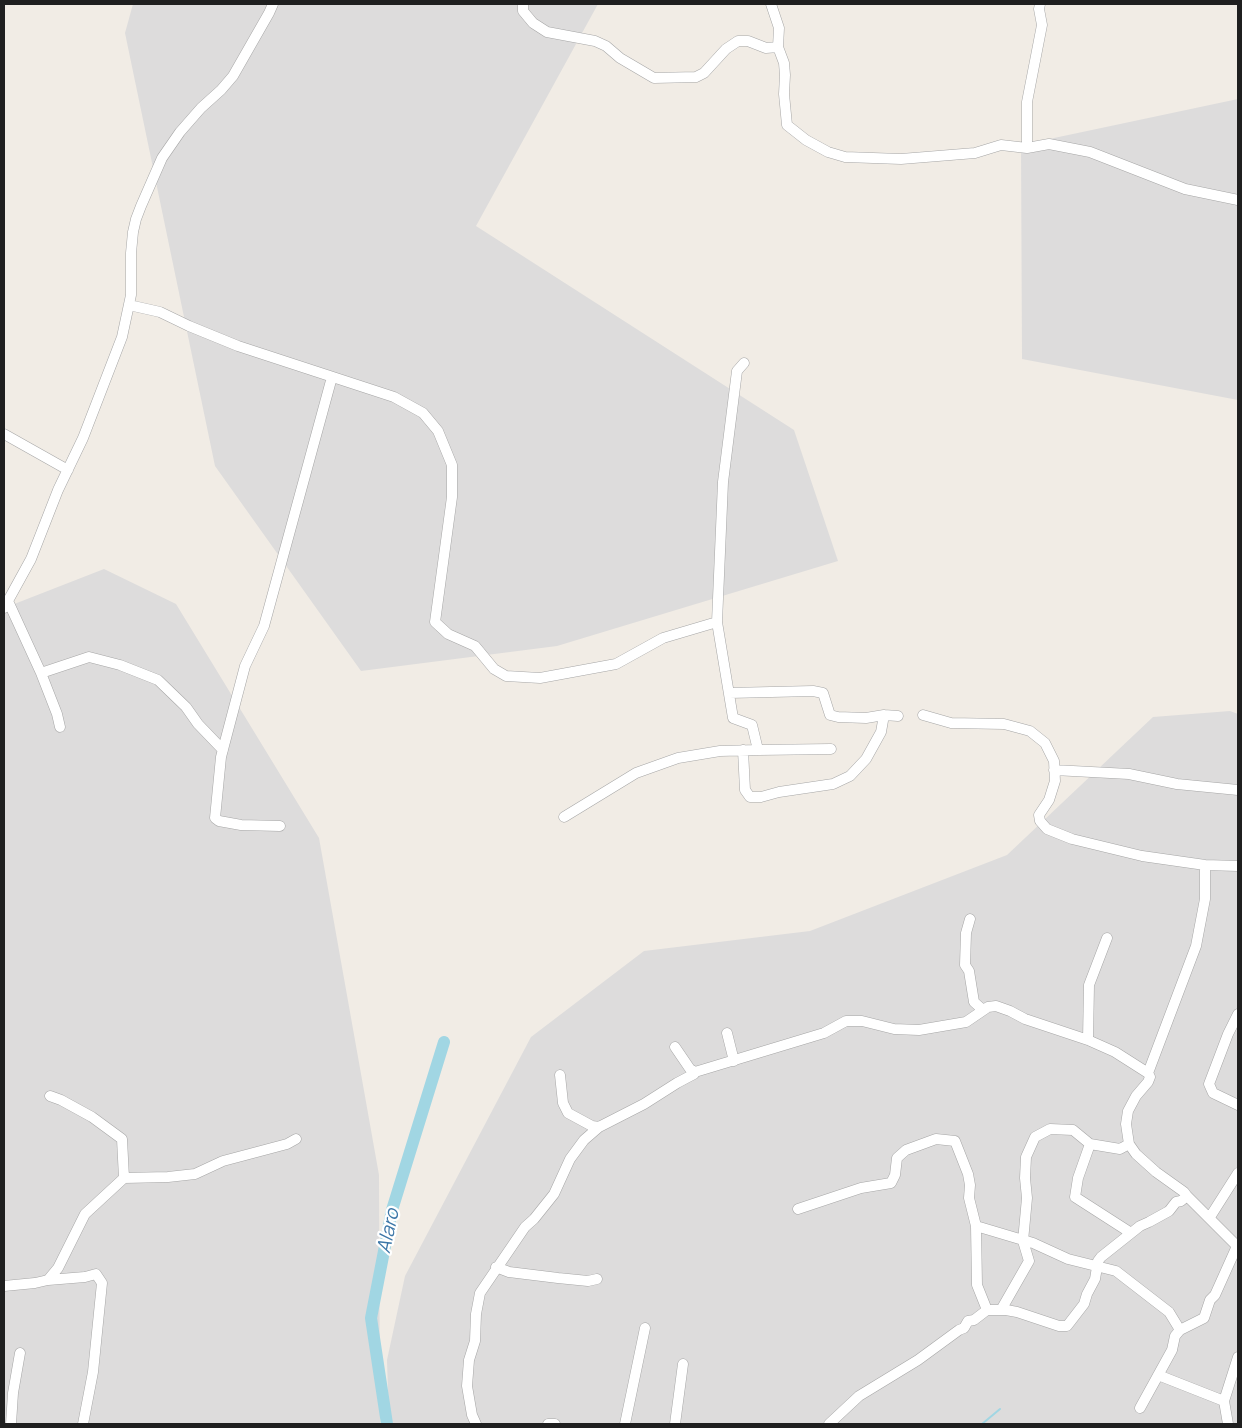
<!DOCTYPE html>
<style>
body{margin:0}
#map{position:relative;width:1242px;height:1428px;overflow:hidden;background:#f1ece5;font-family:Manrope,sans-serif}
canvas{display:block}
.frame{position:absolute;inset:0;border:5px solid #1f1f1f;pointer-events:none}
</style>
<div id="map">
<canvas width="1242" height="1428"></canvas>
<div class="frame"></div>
</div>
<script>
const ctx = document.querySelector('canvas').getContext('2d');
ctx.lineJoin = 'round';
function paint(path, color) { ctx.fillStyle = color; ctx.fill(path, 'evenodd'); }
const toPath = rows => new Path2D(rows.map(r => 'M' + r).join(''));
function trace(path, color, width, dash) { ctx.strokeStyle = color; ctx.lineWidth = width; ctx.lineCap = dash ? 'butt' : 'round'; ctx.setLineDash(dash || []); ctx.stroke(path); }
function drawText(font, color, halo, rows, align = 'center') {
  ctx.font = font + ' Manrope,sans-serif'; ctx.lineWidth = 4.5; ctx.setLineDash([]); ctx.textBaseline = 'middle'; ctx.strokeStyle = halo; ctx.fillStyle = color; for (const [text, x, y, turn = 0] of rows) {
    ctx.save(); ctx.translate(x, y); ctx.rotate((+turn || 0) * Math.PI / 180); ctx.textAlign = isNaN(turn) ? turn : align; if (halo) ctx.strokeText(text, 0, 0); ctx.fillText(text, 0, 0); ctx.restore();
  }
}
const residential = toPath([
 [133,4,598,4,476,226,794,430,838,561,557,646,361,671,215,466,125,33],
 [1238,99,1238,400,1022,359,1021,145],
 [104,569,176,604,319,838,379,1175,380,1424,4,1424,4,608],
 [1230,711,1238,714,1238,1424,389,1424,387,1360,405,1276,531,1037,644,951,810,931,1007,855,1153,717]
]);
const stream = toPath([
 [982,1424,1000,1409]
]);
const river = toPath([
 [387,1424,371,1318,392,1210,444,1042]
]);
const minor = toPath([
 [523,4,523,11,533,23,547,32,595,41,606,46,620,58,654,78,696,77,704,73,726,49,738,41,748,41,766,48,778,47],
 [771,4,779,28,778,47,784,63,785,75,784,94,787,125,806,140,828,152,845,157,901,159,975,153,1001,145,1027,148,1049,144,1090,152,1185,189,1238,200],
 [1027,148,1027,102,1042,25,1039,9,1040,4],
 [129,305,160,312,189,326,238,346,394,397,423,413,438,431,452,465,452,497,435,622,448,634,475,646,494,669,506,676,540,678,616,664,663,638,717,622,723,482,737,371,744,363],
 [4,434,68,470],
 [8,601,41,673,57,714,60,727],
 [4,608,31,559,58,490,83,438,122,337,131,295,131,253,133,232,136,219,141,206,162,158,180,132,201,108,221,90,233,76,269,13,273,4],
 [41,673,89,657,120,665,158,680,186,707,198,724,223,750],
 [729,693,813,691,823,693,830,715,838,717,866,718,884,715,898,716],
 [923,715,951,723,1004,724,1030,731,1045,743,1054,761,1055,781,1049,800,1039,815,1040,821,1047,829,1072,839,1142,856,1205,865,1238,866],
 [743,750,745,790,750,797,761,797,779,792,833,784,850,776,866,759,881,732,884,715],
 [758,750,831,749],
 [1054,770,1129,774,1177,784,1238,790],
 [564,817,636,773,678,758,720,751,758,750,752,725,733,718,717,622],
 [280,826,241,825,219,821,215,818,221,757,245,666,264,626,332,377],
 [970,919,966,933,965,965,969,971,974,1002,983,1010],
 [1238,1014,1228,1034,1209,1084,1213,1093,1238,1105],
 [727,1033,734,1061],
 [1088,1040,1089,985,1107,938],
 [675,1047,690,1069,695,1072,824,1033,846,1021,862,1021,894,1029,919,1030,966,1022,988,1007,996,1006,1010,1011,1025,1019,1088,1040,1115,1052,1148,1073,1150,1077,1148,1082,1136,1096,1128,1111,1126,1124,1129,1144,1136,1154,1156,1172,1184,1192,1187,1196],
 [1148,1073,1196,946,1205,899,1205,865],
 [560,1075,563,1103,568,1113,592,1126,599,1127],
 [1090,1144,1078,1178,1075,1197,1131,1233],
 [124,1178,168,1177,195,1174,223,1161,287,1144,296,1139],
 [798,1209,861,1188,891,1183,895,1175,897,1158,906,1150,936,1139,955,1141,968,1174,970,1185,969,1198,976,1226,977,1285,987,1310],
 [1210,1217,1238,1173],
 [976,1226,1033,1243,1068,1259,1116,1271,1169,1312,1180,1330],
 [496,1267,509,1272,558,1278,588,1281,597,1279],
 [48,1280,85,1277,96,1274,102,1283,93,1372,83,1424],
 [4,1286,35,1283,48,1280,58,1268,85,1214,124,1178,122,1139,92,1117,61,1100,50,1096],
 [1001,1310,1029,1261,1023,1241,1027,1198,1025,1178,1026,1157,1035,1137,1050,1129,1073,1130,1090,1144,1120,1149,1129,1144],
 [1158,1375,1224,1401],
 [1140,1408,1172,1350,1175,1336,1180,1330,1204,1318,1210,1300,1215,1295,1237,1246],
 [11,1424,13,1393,20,1353],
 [476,1424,472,1415,467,1386,469,1360,475,1341,476,1314,480,1293,525,1227,534,1219,554,1194,570,1159,584,1140,599,1127,644,1104,677,1083,694,1074,695,1072],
 [548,1424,555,1424],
 [625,1424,645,1328],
 [675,1424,683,1364],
 [829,1424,859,1396,918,1360,959,1330,964,1328,968,1321,974,1320,987,1310,1006,1310,1017,1312,1059,1326,1067,1326,1084,1304,1087,1294,1095,1279,1098,1261,1101,1257,1140,1226,1149,1222,1169,1211,1176,1202,1181,1201,1187,1196,1238,1247],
 [1228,1424,1224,1401,1238,1357]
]);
const waterNames = [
 ["Alaro",389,1231,-78]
];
paint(residential, '#dddcdc');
trace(stream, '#a1d6e3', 2);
trace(river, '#a1d6e3', 12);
trace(minor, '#a6a6a6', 11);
trace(minor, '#fff', 10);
drawText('italic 19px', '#3d77a8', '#fff', waterNames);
</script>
